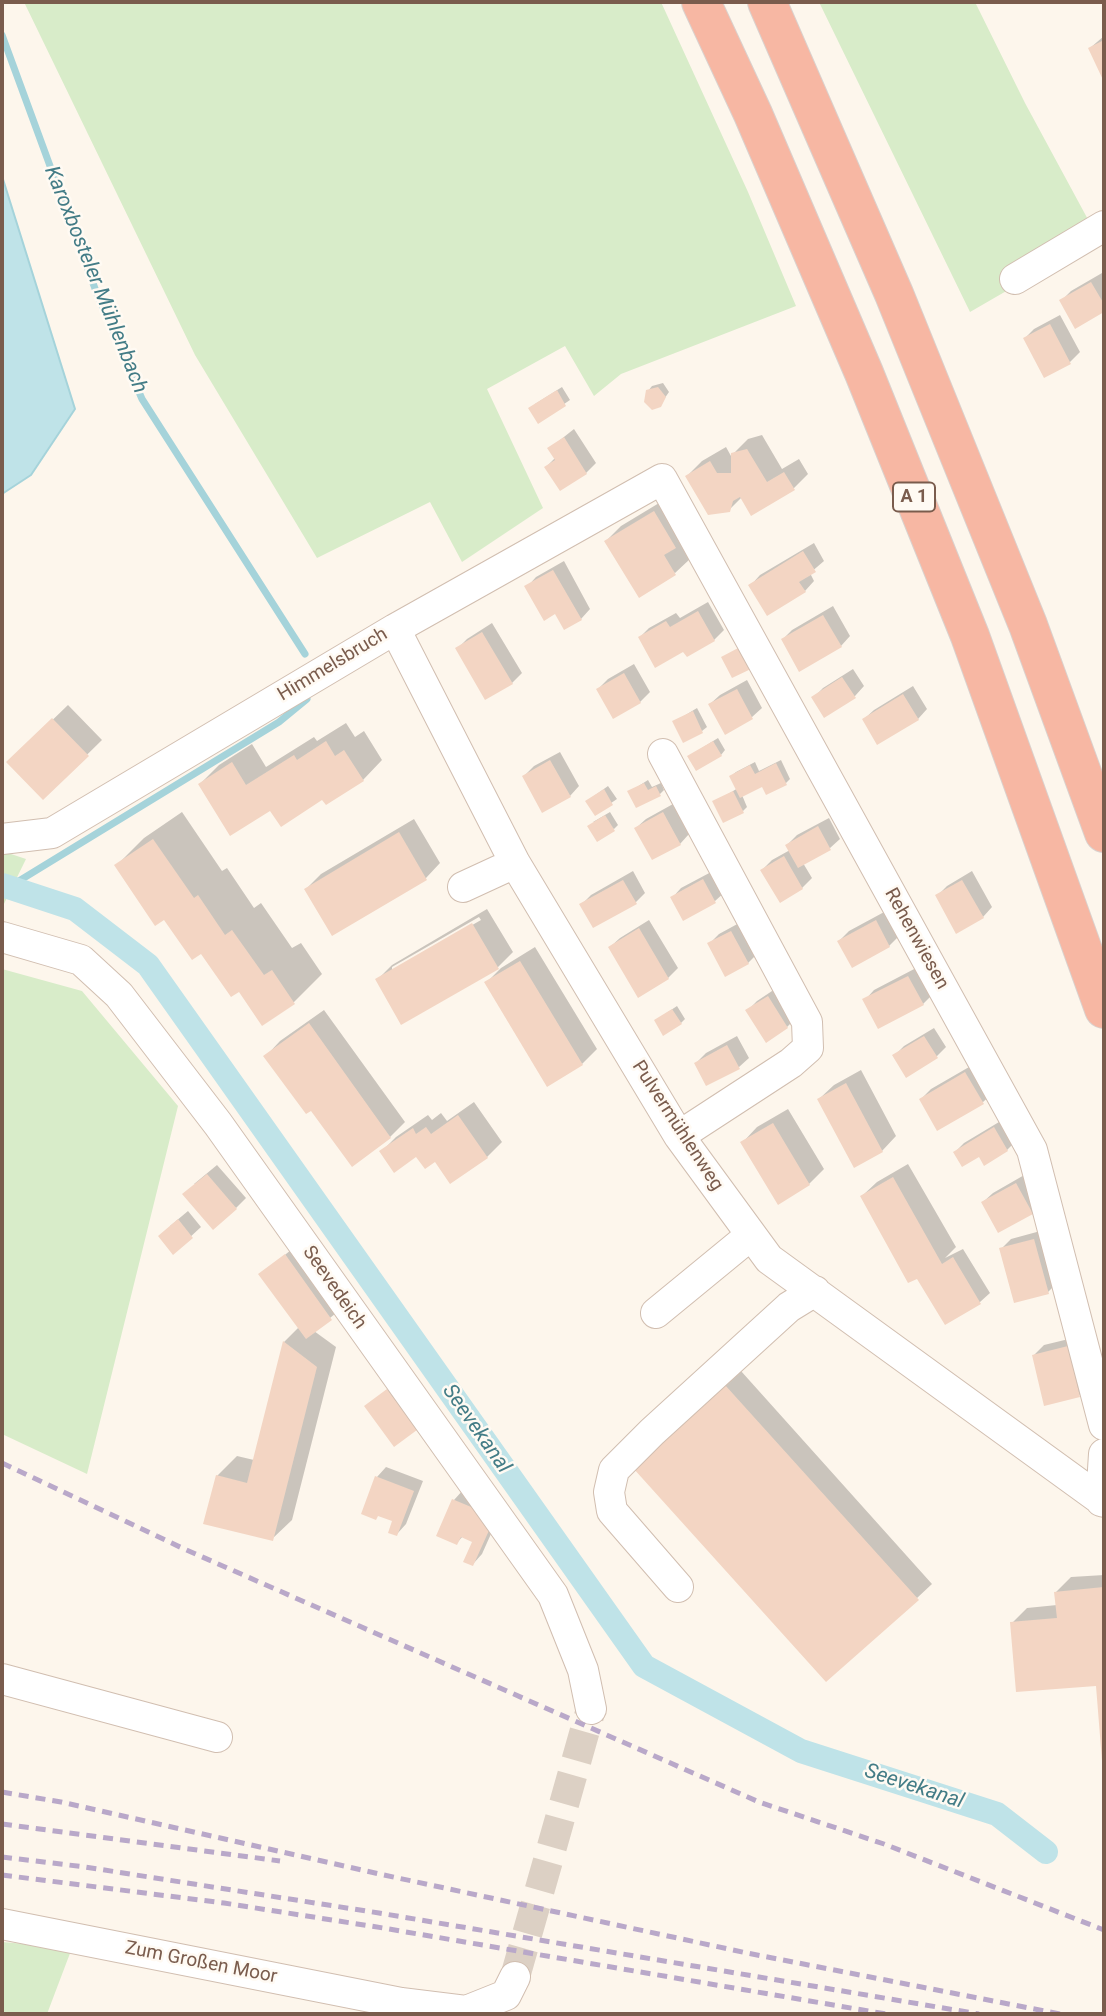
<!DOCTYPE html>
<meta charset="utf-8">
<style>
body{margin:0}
#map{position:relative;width:1106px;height:2016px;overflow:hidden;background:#fdf6ec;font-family:Roboto,sans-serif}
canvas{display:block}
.frame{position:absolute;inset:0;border:4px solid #7a5c4d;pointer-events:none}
</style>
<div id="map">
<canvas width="1106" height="2016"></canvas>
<div class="frame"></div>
</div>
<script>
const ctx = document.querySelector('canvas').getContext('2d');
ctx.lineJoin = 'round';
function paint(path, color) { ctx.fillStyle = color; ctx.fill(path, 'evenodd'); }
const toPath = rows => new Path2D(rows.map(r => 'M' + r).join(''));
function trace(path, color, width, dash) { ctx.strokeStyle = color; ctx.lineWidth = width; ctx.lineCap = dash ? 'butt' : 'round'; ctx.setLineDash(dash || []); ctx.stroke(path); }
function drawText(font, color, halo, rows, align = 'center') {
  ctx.font = font + ' Roboto,sans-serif'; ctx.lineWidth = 5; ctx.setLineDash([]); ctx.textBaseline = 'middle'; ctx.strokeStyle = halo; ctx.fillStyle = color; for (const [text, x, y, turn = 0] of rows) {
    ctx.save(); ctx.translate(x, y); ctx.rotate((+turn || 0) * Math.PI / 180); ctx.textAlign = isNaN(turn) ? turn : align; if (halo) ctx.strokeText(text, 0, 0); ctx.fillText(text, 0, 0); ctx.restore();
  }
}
const green = toPath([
 [24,2,661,2,748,192,796,306,621,374,594,396,565,346,487,389,543,508,462,562,430,502,317,558,195,355],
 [819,2,975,2,1025,103,1098,238,970,312],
 [2,851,26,859,2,908],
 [2,969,82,991,178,1106,87,1474,2,1434],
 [2,1942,72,1948,47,2014,2,2014]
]);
const water = toPath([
 [2,176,75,409,31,475,2,494,2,176]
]);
const shadow = toPath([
 [1104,36,1104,78,1090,48],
 [1102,273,1104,278,1104,310,1076,327,1061,301,1071,291],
 [1060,315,1080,352,1070,362,1044,376,1025,338,1034,329],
 [663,383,669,392,660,405,648,391,652,386],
 [562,387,570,400,539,421,535,404],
 [574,429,596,463,586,473,546,467,556,457,550,448],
 [762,435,782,469,799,459,808,474,793,489,742,497,729,510,687,476,702,461,726,447,731,456,748,439],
 [669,497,690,531,680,542,690,559,675,573,606,541,621,526],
 [814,543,824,561,810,573,814,581,805,591,751,585,760,575],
 [564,561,590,609,581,619,556,612,527,587,536,577],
 [708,602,724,630,714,640,684,649,640,637,649,628,676,613,680,618],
 [833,606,850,636,841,646,783,639,792,630],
 [492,623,522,673,512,683,457,649,467,639],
 [634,664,650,692,640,702,598,689,608,679],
 [853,669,864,686,855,696,813,698,823,688],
 [747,680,762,708,752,717,726,732,710,704,720,695],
 [913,686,927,709,918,719,864,719,874,710],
 [68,705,102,740,43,798,9,762],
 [697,708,707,727,702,731,674,722],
 [346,723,355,737,364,731,382,760,363,780,323,798,271,808,200,784,219,765,252,744,266,767,314,737,317,741],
 [718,738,725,750,721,755,689,756],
 [560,752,579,786,570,796,524,776,534,766],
 [781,760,790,779,786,783,763,785,742,795,747,807,743,811,715,802,738,788,731,776,736,772,755,762,759,771],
 [648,780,652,787,661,783,664,790,660,794,629,792],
 [608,786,617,799,595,814,587,801],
 [673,804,689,834,680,844,636,828,646,819],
 [182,812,222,871,227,868,254,908,261,903,292,948,301,943,322,974,294,1002,263,1024,239,989,165,917,116,866,144,838],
 [610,812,618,825,614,829,593,822],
 [829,818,840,839,830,848,803,863,812,878,802,888,762,870,772,860,790,850,787,845,797,835],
 [414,819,440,863,426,878,306,889,321,874],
 [633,871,645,893,636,902,582,904,591,895],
 [713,871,725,892,715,901,672,898,681,888],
 [972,871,992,907,983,917,937,896,947,886],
 [487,909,513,952,498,967,377,980,392,965],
 [479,917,481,920,392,971,392,967],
 [886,911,899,936,889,946,839,941,849,931],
 [649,920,678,968,668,978,610,947,620,938],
 [741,922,758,953,748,963,709,944,719,934],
 [535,947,597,1049,582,1064,486,983,501,968],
 [918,967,933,994,923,1004,865,1000,874,990],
 [778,987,797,1017,787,1027,766,1040,747,1011,757,1001],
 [677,1006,685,1019,681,1023,656,1020],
 [324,1010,405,1122,390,1137,311,1108,266,1056,280,1041],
 [934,1028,946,1047,936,1057,894,1056,904,1046],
 [737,1036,749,1058,739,1067,707,1084,696,1063,706,1053],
 [976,1063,993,1093,983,1102,921,1099,931,1089],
 [861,1070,896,1136,882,1151,819,1099,834,1085],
 [474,1102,502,1142,487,1157,436,1160,417,1155,381,1152,396,1137,428,1115,432,1120,441,1113,447,1121],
 [788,1109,824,1169,809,1184,743,1142,757,1127],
 [1004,1119,1017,1140,1007,1150,980,1154,955,1152,964,1143],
 [908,1164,956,1247,945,1258,963,1249,990,1293,980,1302,946,1323,919,1279,862,1196,877,1182],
 [217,1165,246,1198,236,1208,194,1184],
 [1026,1174,1042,1203,1032,1212,998,1231,983,1202,993,1193],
 [188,1211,201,1227,174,1252,170,1226],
 [1044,1230,1058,1282,1048,1292,1001,1249,1011,1239],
 [296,1246,341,1309,314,1331,336,1347,292,1520,272,1539,217,1476,237,1456,254,1460,284,1342,299,1327,261,1274],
 [1077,1337,1089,1386,1079,1395,1034,1355,1044,1345],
 [741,1371,932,1584,917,1598,650,1453],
 [398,1381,425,1419,416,1429,367,1407],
 [386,1467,423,1481,406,1524,397,1534,395,1520,377,1477],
 [463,1490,503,1507,482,1554,473,1564,474,1541,463,1536,457,1543,454,1500],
 [1104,1575,1104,1763,1098,1684,1012,1623,1027,1608,1057,1605,1056,1592,1071,1577]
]);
const stream = toPath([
 [2,35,97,294,142,399,305,654],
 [9,887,279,722,307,699]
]);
const canal = toPath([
 [2,885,75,909,148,965,644,1666,801,1751,997,1814,1046,1852]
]);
const building = toPath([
 [1104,40,1104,82,1088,48],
 [1091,282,1104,304,1104,312,1075,329,1059,300],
 [1050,324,1071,364,1044,378,1023,338],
 [658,387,666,397,661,407,652,410,644,402,646,390],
 [557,390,566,406,538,424,528,408],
 [564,437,587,474,560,491,544,467,555,460,547,448],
 [747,449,767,482,784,472,795,490,751,516,740,497,733,501,730,512,708,515,685,476,710,461,717,473,731,473,731,453],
 [654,511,676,548,664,555,676,575,639,598,604,541],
 [803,551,816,572,799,582,806,592,767,616,748,585],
 [553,570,582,620,564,630,555,614,544,621,524,586],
 [698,611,715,641,687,657,683,652,655,668,638,637,666,621,670,627],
 [823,615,842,647,799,672,781,639],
 [482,632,513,684,485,700,455,648],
 [742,646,753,668,732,678,721,657],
 [624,673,641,703,613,719,596,689],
 [842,677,856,698,824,718,811,697],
 [737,689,753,719,725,735,708,704],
 [903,694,919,720,877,745,862,719],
 [693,711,703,733,683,743,672,721],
 [52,718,89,756,43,800,6,762],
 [326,741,335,756,344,750,364,781,326,805,322,800,281,827,270,811,230,836,198,784,232,762,246,785,294,755,297,760],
 [713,741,722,756,696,771,687,756],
 [550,760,571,797,542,813,522,776],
 [776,763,787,785,766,795,762,787,740,798,729,776,750,765,755,774],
 [644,783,648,790,656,786,661,796,636,808,627,791],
 [604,789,613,805,595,816,585,801],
 [733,791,744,813,723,823,712,801],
 [663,812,681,845,652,860,634,828],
 [605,815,615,831,597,842,587,826],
 [818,826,831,850,798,868,785,845],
 [399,832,427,880,332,936,304,889],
 [153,839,194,898,198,895,225,935,232,930,264,975,272,970,295,1004,262,1026,239,992,231,997,201,954,192,960,164,920,155,926,114,865],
 [784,856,803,889,780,903,760,870],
 [703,879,716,903,683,921,670,897],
 [623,880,637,904,593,928,579,904],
 [962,880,984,918,956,934,935,895],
 [876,920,890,947,852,968,837,941],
 [472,923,499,969,401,1025,375,979],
 [639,928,669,979,638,998,608,947],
 [731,931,749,964,725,977,707,943],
 [520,961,583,1065,547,1087,484,982],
 [908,976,924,1005,878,1029,862,999],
 [768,996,788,1028,766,1043,745,1010],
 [672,1009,682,1024,663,1036,654,1020],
 [309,1023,391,1138,352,1167,311,1111,306,1114,263,1056],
 [924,1036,938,1058,906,1078,892,1055],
 [727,1045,740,1069,706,1086,694,1063],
 [965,1072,984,1104,937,1131,919,1099],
 [846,1083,883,1152,854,1168,817,1099],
 [458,1115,488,1158,450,1184,435,1162,425,1169,416,1157,394,1173,379,1151,413,1128,416,1134,426,1127,431,1134],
 [773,1123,810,1185,778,1205,740,1142],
 [994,1127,1008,1151,984,1166,979,1157,962,1167,953,1152],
 [207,1174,237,1209,213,1230,182,1194],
 [893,1177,942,1264,953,1257,981,1304,945,1325,917,1279,908,1283,860,1196],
 [1016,1183,1033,1214,998,1233,981,1202],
 [178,1219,193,1238,173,1255,158,1236],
 [1034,1239,1049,1294,1014,1303,999,1248],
 [285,1254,332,1320,306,1339,258,1274],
 [283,1341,317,1367,273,1541,203,1524,216,1475,247,1483],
 [1068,1346,1080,1397,1044,1406,1032,1355],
 [725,1385,919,1600,826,1682,633,1468],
 [387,1389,417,1430,394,1447,364,1406],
 [375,1476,414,1491,397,1536,388,1533,392,1521,378,1516,376,1520,361,1514],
 [452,1499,495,1517,473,1566,463,1562,472,1542,461,1537,457,1545,436,1536],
 [1104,1587,1104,1761,1102,1761,1096,1686,1016,1692,1010,1622,1057,1618,1054,1592]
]);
const minorTunnel = toPath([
 [515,1977,591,1709]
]);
const minor = toPath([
 [1015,279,1104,226],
 [395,629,515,863,679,1136,769,1259,1104,1502],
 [663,754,807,1022,808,1048,791,1063,679,1136],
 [2,839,52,833,395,629,662,479,1032,1150,1104,1425],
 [463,887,515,863],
 [2,937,81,960,119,995,218,1124,553,1595,583,1670,591,1709],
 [656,1313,751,1235],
 [1101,1501,1104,1454],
 [678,1587,612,1511,609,1492,614,1470,652,1432,789,1307,815,1291],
 [2,1679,217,1737],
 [2,1924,401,2003,466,2011,506,1995,515,1977]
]);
const highway = toPath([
 [701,2,753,114,864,373,970,636,1104,1009],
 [767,2,894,294,1028,625,1104,833]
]);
const rail = toPath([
 [2,1463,182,1548,759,1802,884,1844,1104,1930],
 [2,1792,61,1802,384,1875,747,1953,1060,2014],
 [2,1824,280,1861],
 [2,1857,85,1867,379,1913,979,2014],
 [2,1875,224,1903,383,1928,886,2014]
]);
const shields = [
 [914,497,42]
];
const shieldNames = [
 ["A 1",914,497]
];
const streetNames = [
 ["Himmelsbruch",333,665,-31],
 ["Rehenwiesen",916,939,61],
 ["Pulvermühlenweg",677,1126,57],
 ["Seevedeich",334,1288,55],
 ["Zum Großen Moor",201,1963,11]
];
const waterNames = [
 ["Karoxbosteler Mühlenbach",95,280,68],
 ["Seevekanal",476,1429,55],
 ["Seevekanal",914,1787,18]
];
paint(green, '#d8ecc9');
paint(water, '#bfe3e8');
trace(water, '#a5d3da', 2);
paint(shadow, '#0003');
trace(stream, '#a5d3da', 7);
trace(canal, '#bfe3e8', 24);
paint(building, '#f3d5c3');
trace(minorTunnel, '#dcd0c4', 30, [30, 15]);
trace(minor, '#d1beb0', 32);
trace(highway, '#dad1cd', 40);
trace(minor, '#fff', 30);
trace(highway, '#f7b7a3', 38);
trace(rail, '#b9a8c9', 5, [10, 7]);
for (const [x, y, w] of shields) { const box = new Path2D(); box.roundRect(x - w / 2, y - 14.5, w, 29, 5); ctx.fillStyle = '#fffaf3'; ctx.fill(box); trace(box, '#7a5c4d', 2); }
drawText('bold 18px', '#7a5c4d', null, shieldNames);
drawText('19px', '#7a5c4d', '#fffaf3', streetNames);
drawText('italic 21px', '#437c86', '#fffaf3', waterNames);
</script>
